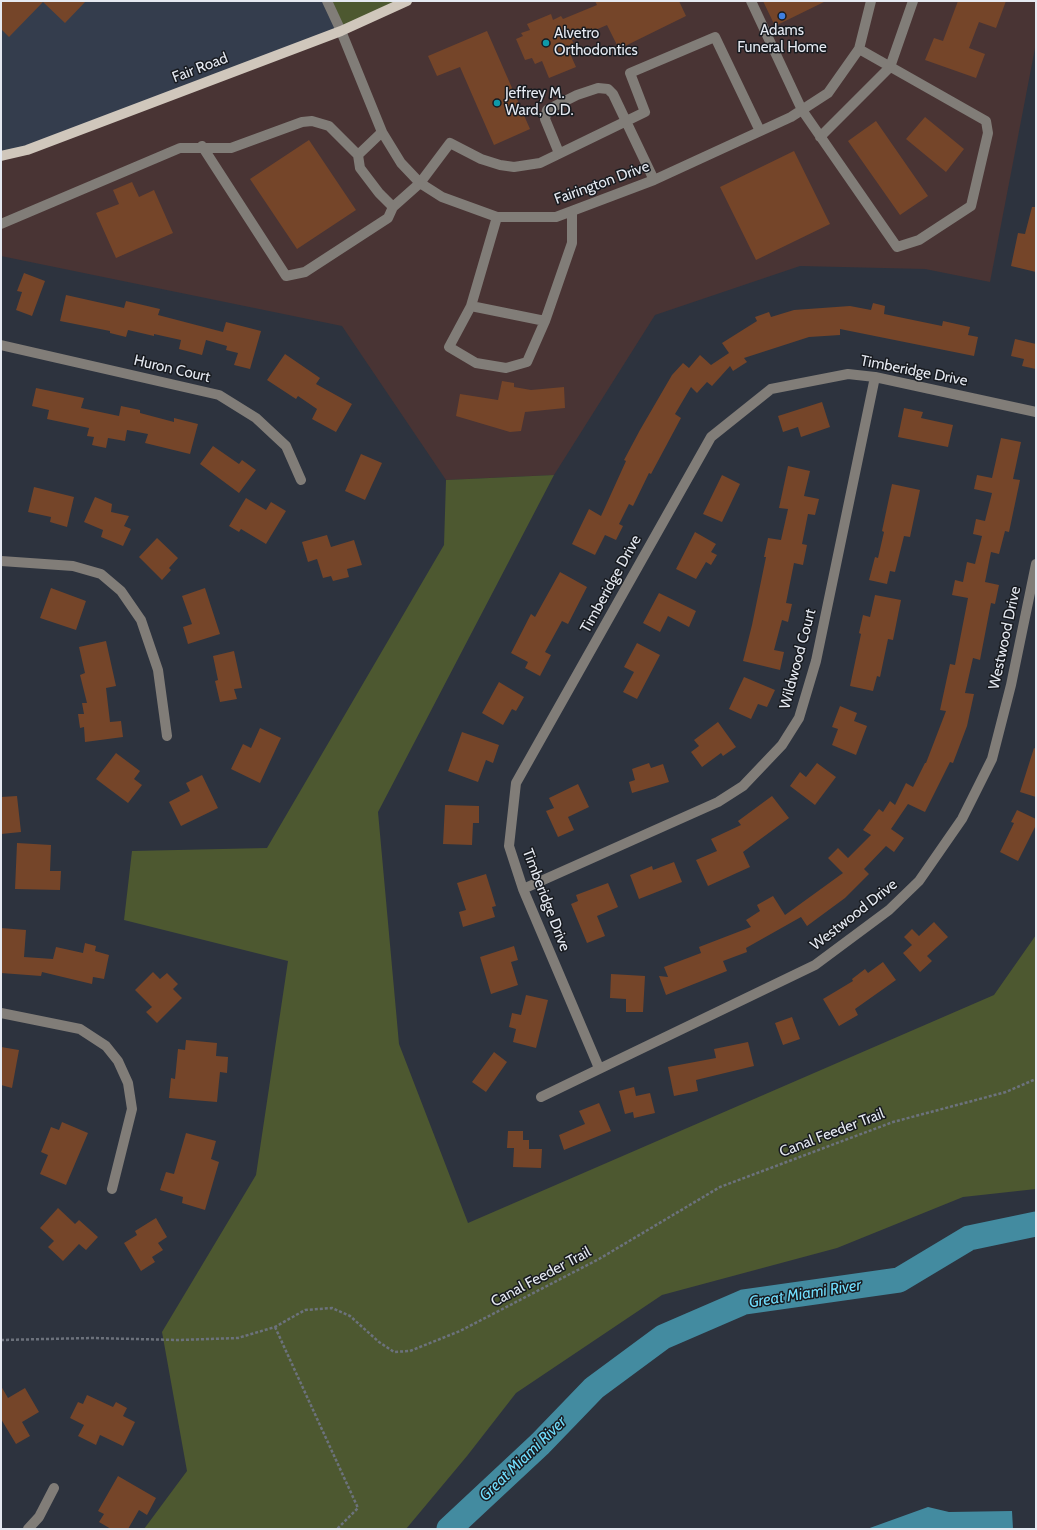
<!DOCTYPE html>
<style>
body{margin:0}
#map{position:relative;width:1037px;height:1530px;overflow:hidden;background:#2d333e;font-family:Cabin,sans-serif}
canvas{display:block}
.frame{position:absolute;inset:0;border:2px solid #e5e9f1;pointer-events:none}
</style>
<div id="map">
<canvas width="1037" height="1530"></canvas>
<div class="frame"></div>
</div>
<script>
const ctx = document.querySelector('canvas').getContext('2d');
ctx.lineJoin = 'round';
function paint(path, color) { ctx.fillStyle = color; ctx.fill(path, 'evenodd'); }
const toPath = rows => new Path2D(rows.map(r => 'M' + r).join(''));
function trace(path, color, width, dash) { ctx.strokeStyle = color; ctx.lineWidth = width; ctx.lineCap = dash ? 'butt' : 'round'; ctx.setLineDash(dash || []); ctx.stroke(path); }
function drawText(font, color, halo, rows, align = 'center') {
  ctx.font = font + ' Cabin,sans-serif'; ctx.lineWidth = 3; ctx.setLineDash([]); ctx.textBaseline = 'middle'; ctx.strokeStyle = halo; ctx.fillStyle = color; for (const [text, x, y, turn = 0] of rows) {
    ctx.save(); ctx.translate(x, y); ctx.rotate((+turn || 0) * Math.PI / 180); ctx.textAlign = isNaN(turn) ? turn : align; if (halo) ctx.strokeText(text, 0, 0); ctx.fillText(text, 0, 0); ctx.restore();
  }
}
const commercial = toPath([
 [407,1,1036,1,1036,43,990,282,925,269,800,266,655,315,554,475,446,480,342,326,1,256,1,156]
]);
const built = toPath([
 [1,1,327,1,341,31,1,156]
]);
const green = toPath([
 [327,1,407,1,341,31],
 [554,475,378,812,399,1044,468,1223,994,995,1036,935,1036,1189,963,1197,837,1248,662,1295,516,1393,467,1456,406,1529,144,1529,187,1471,162,1332,256,1175,288,961,124,920,132,851,267,848,444,545,446,480]
]);
const water = toPath([
 [928,1507,949,1512,1012,1511,1013,1529,867,1529]
]);
const river = toPath([
 [449,1529,540,1444,594,1388,663,1337,744,1302,899,1280,969,1238,1036,1224]
]);
const building = toPath([
 [1,1,86,1,65,23,43,2,9,37,1,29],
 [595,1,679,1,686,16,619,49,607,25,572,40,575,47,568,49,576,67,549,78,542,61,535,64,532,58,525,60,516,39,523,36,521,33,530,30,527,24,551,14,553,20,561,16,563,19,597,5],
 [763,1,826,1,775,26],
 [958,1,1006,1,996,28,979,22,969,48,985,54,976,78,925,60,934,38,943,41],
 [487,31,530,129,494,145,460,67,437,76,428,56],
 [925,117,964,149,946,172,906,139],
 [876,121,928,196,900,215,848,141],
 [309,140,356,210,297,249,250,179],
 [794,151,830,224,756,260,720,187],
 [132,182,139,197,154,190,173,233,116,258,96,213,119,204,113,190],
 [1032,207,1036,207,1036,272,1011,266,1018,233,1025,234],
 [24,273,45,281,32,316,16,310,22,292,17,291],
 [66,295,124,308,126,301,160,309,158,315,223,332,226,322,261,331,250,369,234,365,238,353,226,350,227,346,206,340,202,355,179,349,181,340,154,334,154,336,128,330,126,337,110,333,110,331,60,321],
 [873,303,885,306,884,314,942,326,943,321,970,327,968,335,978,337,974,356,840,329,840,335,809,337,744,358,747,362,733,371,730,366,712,386,707,382,697,393,691,387,675,414,681,418,651,474,649,473,633,506,629,504,619,524,623,526,616,540,605,535,595,555,572,544,589,509,601,516,626,461,624,460,640,430,672,375,683,363,689,368,700,355,711,365,729,353,722,343,757,321,755,317,769,312,771,317,794,310,850,306,871,310],
 [1015,339,1036,344,1036,369,1022,366,1024,359,1011,356],
 [285,354,320,378,316,384,352,404,336,432,312,419,317,409,298,396,296,399,267,380],
 [502,381,514,383,514,387,531,390,564,387,565,408,525,412,521,431,510,432,456,416,460,394,498,400],
 [36,388,84,398,81,408,119,416,121,406,140,410,140,413,174,422,174,418,198,424,190,454,145,443,148,434,127,430,125,441,108,438,106,448,92,445,94,437,87,436,89,428,47,419,49,410,32,406],
 [822,402,830,427,801,437,798,427,783,432,778,416],
 [904,408,923,412,921,418,953,425,948,447,898,437],
 [1001,438,1021,442,1013,479,1020,480,1009,532,1005,531,999,554,991,552,985,582,999,585,995,604,991,603,980,660,973,658,965,693,974,694,967,726,953,763,950,762,925,812,908,804,891,829,904,838,894,852,886,846,864,869,869,874,845,898,807,926,801,917,746,948,747,952,723,961,727,971,666,995,659,976,668,977,664,967,701,953,699,947,751,927,746,920,760,911,757,905,773,896,785,915,843,873,828,858,838,848,848,858,871,835,863,830,879,809,883,812,890,801,895,805,906,783,913,787,925,763,926,763,946,711,940,710,950,664,955,665,968,598,952,595,955,580,963,582,967,562,975,564,982,536,973,534,976,519,985,521,992,493,974,489,977,475,992,478],
 [213,446,239,464,242,460,256,470,239,493,200,464],
 [361,454,382,463,365,500,345,491],
 [788,466,810,471,804,496,819,499,815,515,808,514,802,544,807,545,803,565,794,563,786,603,792,604,788,622,782,620,774,650,784,652,780,670,743,661,752,625,766,557,764,557,768,538,781,540,788,509,779,508],
 [722,475,740,484,722,522,703,514],
 [892,484,920,490,910,537,904,536,895,572,890,571,887,584,869,580,875,557,878,558,884,532,882,531],
 [34,487,74,497,67,527,50,522,51,517,28,512],
 [95,497,112,504,111,512,129,516,124,526,131,529,123,546,101,537,103,530,84,522],
 [246,498,266,510,271,502,286,511,266,544,241,529,239,532,229,526],
 [695,532,716,544,711,552,717,555,711,565,706,562,696,579,676,569],
 [327,535,331,547,354,540,362,565,347,569,349,577,333,581,331,576,323,578,317,559,308,562,302,542],
 [157,538,178,558,169,568,171,570,162,580,139,557],
 [560,572,587,587,568,624,562,621,545,652,551,655,540,676,525,668,528,662,511,653,531,614,535,617],
 [51,588,86,601,76,630,40,618],
 [205,588,220,634,188,644,183,627,192,624,182,596],
 [659,593,696,611,689,627,668,616,660,632,643,623],
 [875,595,901,600,893,640,888,639,880,677,877,676,873,691,850,686,861,634,859,633,863,615,870,617],
 [106,641,116,686,106,688,110,722,121,721,123,737,85,742,84,727,80,728,78,714,84,714,82,703,87,703,80,675,85,673,79,647],
 [637,643,660,655,637,699,623,692,634,672,624,667],
 [234,651,242,688,234,689,237,699,220,702,215,681,218,680,213,656],
 [744,677,775,690,767,707,758,704,751,719,729,709],
 [499,682,524,697,516,711,512,709,503,725,482,713],
 [840,706,857,713,854,721,867,726,856,755,832,745,838,729,832,727],
 [718,722,736,747,723,756,721,753,702,767,691,752,699,746,694,740],
 [260,728,281,738,260,783,231,769,243,744,251,748],
 [462,732,499,745,493,763,486,760,478,782,448,771],
 [1034,748,1036,749,1036,797,1020,792],
 [116,753,140,771,134,779,142,785,128,803,96,779],
 [649,763,651,768,663,764,669,782,632,793,629,782,635,780,632,769],
 [817,763,836,777,815,805,790,786,800,772,806,777],
 [202,775,218,808,181,826,169,802,190,791,186,783],
 [578,784,589,807,568,817,574,830,558,837,546,811,554,808,549,798],
 [17,796,21,832,1,834,1,797],
 [772,796,789,818,743,852,750,867,708,886,696,860,717,851,711,839,741,825,738,821],
 [445,805,479,806,479,823,473,823,472,845,443,844],
 [1017,810,1036,819,1036,825,1018,861,1000,852,1014,823,1011,822],
 [17,843,51,845,50,871,61,871,60,890,15,889],
 [674,862,682,882,639,899,630,875,652,866,653,870],
 [486,874,496,906,492,907,495,917,463,927,459,912,466,910,457,883],
 [608,883,618,907,597,916,605,936,587,943,571,904,578,901,576,895],
 [934,922,948,937,927,956,932,961,920,972,903,953,912,945,904,937,912,929,919,936],
 [1,928,26,930,24,957,53,959,56,947,83,953,85,943,96,946,95,951,109,955,104,979,93,977,92,984,42,972,41,976,1,973],
 [514,946,518,960,511,962,518,985,491,994,480,957],
 [883,962,896,980,855,1009,858,1015,839,1026,823,999,853,981,852,979,865,969,868,973],
 [153,972,160,979,167,973,178,984,173,989,182,998,157,1023,146,1012,152,1007,135,990],
 [611,974,645,976,643,1012,626,1012,626,999,610,998],
 [526,995,548,1000,536,1048,513,1042,516,1029,509,1027,512,1013,521,1015],
 [792,1017,800,1039,783,1045,775,1023],
 [186,1040,217,1043,216,1056,228,1057,227,1073,220,1072,217,1102,169,1098,171,1078,175,1079,178,1049,185,1050],
 [748,1042,754,1066,696,1080,698,1091,674,1096,668,1067,716,1058,714,1049],
 [1,1047,19,1050,12,1088,1,1085],
 [494,1052,507,1062,486,1092,472,1082],
 [634,1087,636,1096,650,1093,655,1113,634,1118,633,1112,625,1114,619,1091],
 [599,1103,611,1131,564,1150,559,1135,585,1124,579,1111],
 [62,1122,88,1133,66,1185,40,1174,48,1155,41,1152,51,1127,59,1130],
 [508,1131,523,1131,523,1140,529,1140,529,1149,542,1149,541,1168,513,1167,514,1148,507,1148],
 [186,1133,216,1141,211,1159,219,1162,205,1210,182,1203,183,1197,160,1190,166,1172,174,1174],
 [58,1208,75,1224,79,1220,98,1237,86,1250,79,1244,63,1261,48,1247,54,1241,40,1228],
 [156,1218,167,1237,158,1243,163,1250,152,1257,155,1262,141,1271,124,1243,137,1235,135,1231],
 [1,1386,8,1398,25,1388,39,1412,22,1422,30,1436,16,1444,1,1419],
 [87,1395,113,1407,116,1402,127,1408,123,1416,135,1422,123,1446,100,1435,96,1445,78,1436,84,1425,70,1418,78,1402,83,1404],
 [118,1476,156,1498,147,1515,139,1510,128,1529,111,1529,99,1522,104,1514,98,1511]
]);
const path = toPath([
 [275,1327,358,1508,337,1529],
 [1,1340,92,1338,178,1340,238,1338,275,1327,305,1310,332,1308,350,1316,379,1342,394,1352,410,1351,460,1331,599,1259,720,1187,893,1122,1006,1092,1036,1079]
]);
const minor = toPath([
 [327,1,341,31,382,132,401,163,420,183,442,197,497,217,556,217,654,180,791,117,828,93,859,49,871,1],
 [751,1,802,110,897,247,919,240,971,206,988,133,986,121,859,49],
 [382,132,358,155,360,168,379,193,393,207,420,183,450,143,481,159,500,165,514,167,540,163,645,112,630,73,715,37,760,131],
 [820,137,890,67,913,1],
 [202,146,286,276,305,272,388,218,393,207],
 [559,153,545,119,547,110,577,95,598,88,608,89,613,94,654,180],
 [497,217,471,306,545,321,572,243,572,211],
 [1,224,180,148,231,148,302,122,312,121,329,126,358,155],
 [471,306,449,347,476,363,506,368,527,362,545,321],
 [1,345,219,395,256,418,286,446,301,480],
 [1,561,73,566,101,574,121,591,141,620,158,670,167,736],
 [523,889,718,802,743,786,782,745,799,718,816,661,875,377],
 [1,1013,80,1029,106,1046,118,1061,128,1083,132,1109,112,1189],
 [599,1068,523,889,509,846,516,783,711,437,771,389,848,374,875,377,1036,412],
 [541,1097,815,965,889,910,919,881,962,819,992,759,1011,685,1036,564],
 [28,1529,39,1517,54,1488]
]);
const major = toPath([
 [1,156,27,150,341,31,407,1]
]);
const markers = [
 [782,16,4,"#3f7fe0"],
 [546,43,4,"#0f9aa8"],
 [497,103,4,"#0f9aa8"]
];
const poiNames = [
 ["Adams",782,31,"center"],
 ["Funeral Home",782,48,"center"],
 ["Alvetro",554,34],
 ["Orthodontics",554,51],
 ["Jeffrey M.",505,94],
 ["Ward, O.D.",505,111]
];
const streetNames = [
 ["Fair Road",200,68,-21],
 ["Fairington Drive",602,183,-20],
 ["Huron Court",172,369,13],
 ["Timberidge Drive",914,371,11],
 ["Timberidge Drive",611,584,-61],
 ["Westwood Drive",1005,638,-78],
 ["Wildwood Court",798,659,-75],
 ["Timberidge Drive",546,900,69],
 ["Westwood Drive",854,915,-38],
 ["Canal Feeder Trail",832,1133,-21],
 ["Canal Feeder Trail",541,1277,-28]
];
const waterNames = [
 ["Great Miami River",805,1294,-9],
 ["Great Miami River",523,1459,-44]
];
paint(commercial, '#493434');
paint(built, '#343d4d');
paint(green, '#4d5830');
paint(water, '#438ba0');
trace(river, '#438ba0', 25);
paint(building, '#754529');
trace(path, '#6c727c', 2.5, [3, 2]);
trace(minor, '#817d78', 10);
trace(major, '#d0c7bc', 10);
for (const [x, y, r, color] of markers) { const dot = new Path2D(); dot.arc(x, y, r, 0, 2 * Math.PI); ctx.fillStyle = color; ctx.fill(dot); trace(dot, '#181b20', 1.5); }
drawText('15px', '#e5e9f1', '#181b20', poiNames, 'left');
drawText('15px', '#e5e9f1', '#181b20', streetNames);
drawText('italic 16px', '#70dcfb', '#181b20', waterNames);
</script>
